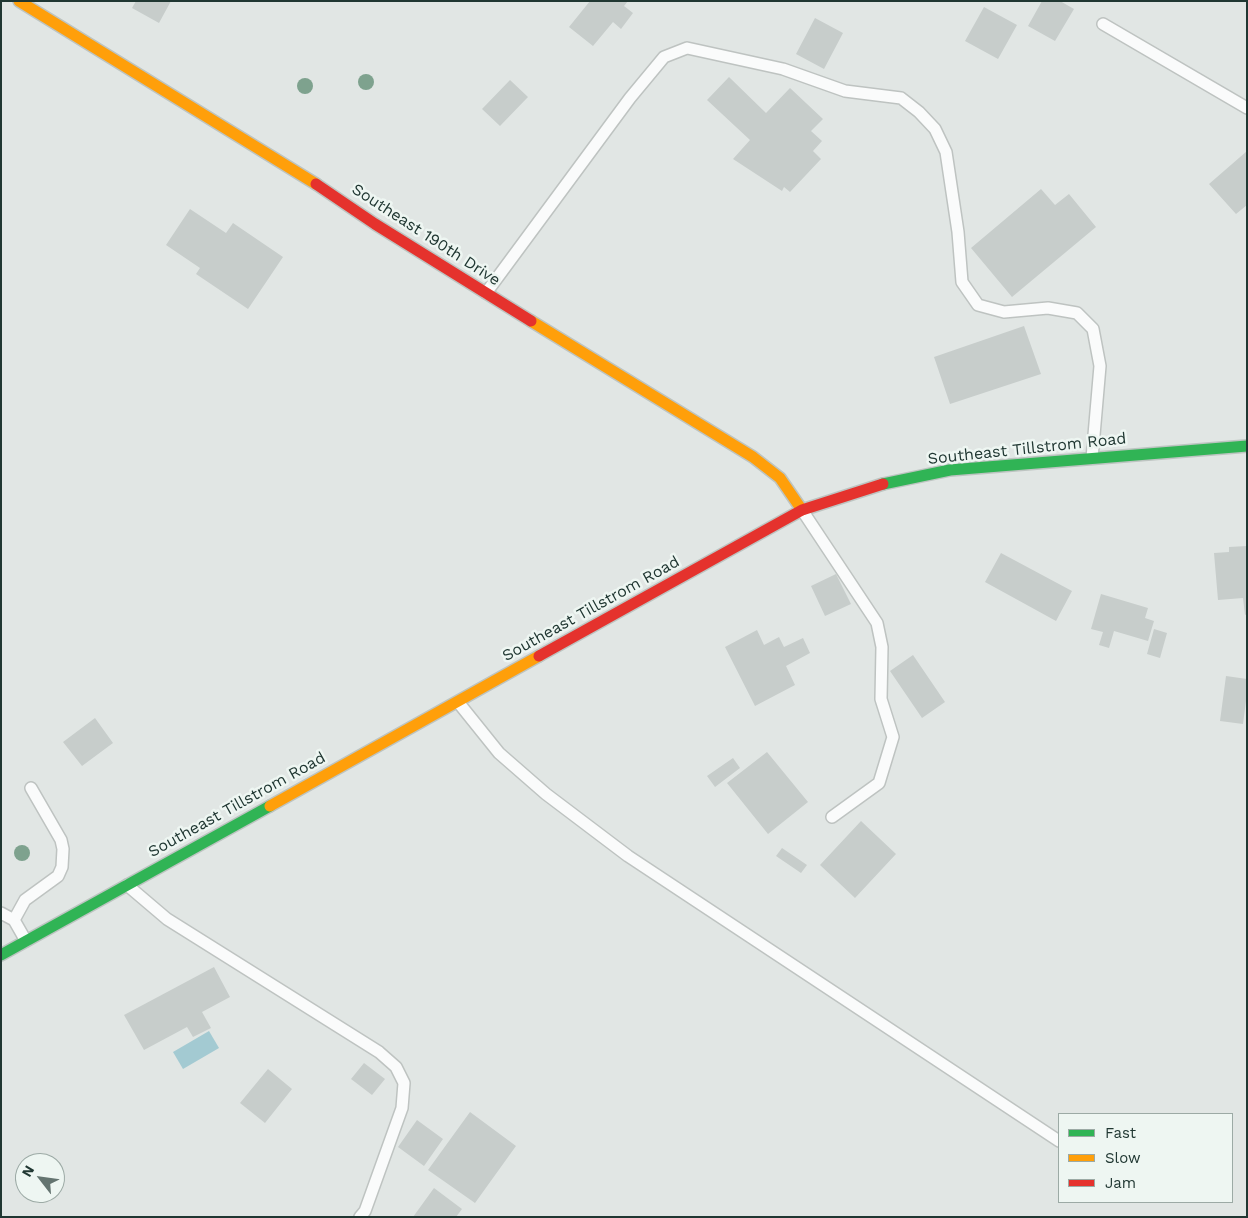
<!DOCTYPE html>
<style>
body{margin:0}
#map{position:relative;width:1248px;height:1218px;overflow:hidden;background:#e1e6e4;font-family:"Work Sans",sans-serif}
canvas{display:block}
.frame{position:absolute;inset:0;border:2px solid #203732;pointer-events:none}
.legend{position:absolute;left:1058px;top:1113px;width:175px;height:90px;box-sizing:border-box;background:#eef6f2;border:1px solid #9caaa5;margin:0;padding:6px 9px;list-style:none;font-size:15px;color:#203732}
.legend li{display:flex;align-items:center;gap:10px;height:25px}
.legend b{width:25px;border:1px solid #9caaa5}
.north{position:absolute;left:15px;top:1153px;width:50px;height:50px;box-sizing:border-box;background:#eef6f2;border:1px solid #9caaa5;border-radius:50%;rotate:300deg;font-size:14px;font-weight:700;line-height:20px;text-align:center;color:#203732}
.north::after{content:'';display:block;margin:auto;width:18px;height:22px;background:#647470;clip-path:polygon(50% 0,100% 100%,50% 72%,0 100%)}
</style>
<div id="map">
<canvas width="1248" height="1218"></canvas>
<div class="frame"></div>
<ul class="legend">
<li><b style="height:6px;background:#30b455"></b>Fast</li>
<li><b style="height:6px;background:#ff9f0a"></b>Slow</li>
<li><b style="height:6px;background:#e5322d"></b>Jam</li>
</ul>
<div class="north">N</div>
</div>
<script>
const ctx = document.querySelector('canvas').getContext('2d');
ctx.lineJoin = 'round';
function paint(path, color) { ctx.fillStyle = color; ctx.fill(path, 'evenodd'); }
const toPath = rows => new Path2D(rows.map(r => 'M' + r).join(''));
function trace(path, color, width, dash) { ctx.strokeStyle = color; ctx.lineWidth = width; ctx.lineCap = dash ? 'butt' : 'round'; ctx.setLineDash(dash || []); ctx.stroke(path); }
function drawText(font, color, halo, rows, align = 'center') {
  ctx.font = font + ' "Work Sans",sans-serif'; ctx.lineWidth = 5; ctx.setLineDash([]); ctx.textBaseline = 'middle'; ctx.strokeStyle = halo; ctx.fillStyle = color; for (const [text, x, y, turn = 0] of rows) {
    ctx.save(); ctx.translate(x, y); ctx.rotate((+turn || 0) * Math.PI / 180); ctx.textAlign = isNaN(turn) ? turn : align; if (halo) ctx.strokeText(text, 0, 0); ctx.fillText(text, 0, 0); ctx.restore();
  }
}
const water = toPath([
 [209,1031,219,1048,183,1069,173,1052]
]);
const building = toPath([
 [136,1,171,1,159,23,132,8],
 [590,1,628,1,624,6,633,13,621,29,613,22,593,46,569,27],
 [1042,1,1060,1,1074,9,1055,41,1028,26],
 [984,7,1017,25,998,59,965,41],
 [815,18,843,33,824,69,796,54],
 [729,77,766,113,790,88,823,119,811,131,822,141,813,151,821,159,790,192,784,187,782,191,733,159,750,140,707,100],
 [510,80,528,97,500,126,482,109],
 [1247,151,1247,205,1236,214,1209,184],
 [1041,189,1055,205,1069,194,1096,227,1012,297,971,248],
 [190,209,226,233,233,223,283,257,248,309,196,274,200,268,166,245],
 [1024,326,1041,374,950,404,934,357],
 [1247,546,1247,614,1245,615,1243,598,1218,600,1214,553,1229,552,1229,547],
 [1001,553,1072,591,1056,621,985,582],
 [836,574,851,604,825,616,811,586],
 [1101,594,1148,608,1145,618,1154,621,1148,641,1114,631,1109,648,1099,645,1103,632,1091,629],
 [1154,629,1167,633,1160,658,1147,654],
 [757,630,764,645,779,637,784,647,803,638,810,653,786,666,795,685,755,706,725,647],
 [913,655,945,702,922,718,890,671],
 [1226,676,1247,679,1247,693,1243,724,1220,721],
 [95,718,113,743,82,766,63,742],
 [767,752,808,802,768,834,727,783],
 [733,758,740,768,715,787,707,776],
 [861,821,896,854,855,898,820,865],
 [782,848,807,865,801,873,776,856],
 [214,967,230,997,202,1012,211,1028,193,1037,187,1027,144,1050,124,1015],
 [364,1063,385,1079,372,1095,351,1079],
 [268,1069,292,1089,265,1123,240,1103],
 [470,1112,516,1146,475,1203,428,1170],
 [417,1120,443,1139,424,1166,398,1147],
 [434,1188,462,1209,456,1217,413,1217]
]);
const lane = toPath([
 [1103,24,1247,108],
 [486,293,630,98,664,57,687,48,783,69,845,91,901,98,919,112,935,129,946,152,958,232,962,282,978,305,1004,312,1048,308,1077,313,1093,329,1100,366,1092,458],
 [802,510,877,623,882,647,881,699,893,737,879,783,832,817],
 [458,702,499,753,546,794,628,856,1059,1141],
 [127,885,167,919,379,1052,396,1067,404,1083,402,1108,365,1211,360,1217],
 [1,913,14,920,26,941],
 [14,920,25,900,58,876,62,867,63,849,61,840,31,788]
]);
const fast = toPath([
 [883,484,950,470,1247,446],
 [1,955,270,806]
]);
const slow = toPath([
 [19,1,316,184],
 [531,321,753,457,780,478,802,510],
 [270,806,539,656]
]);
const jam = toPath([
 [316,184,375,224,531,321],
 [539,656,802,510,883,484]
]);
const trees = [
 [366,82],
 [305,86],
 [22,853]
];
const streetNames = [
 ["Southeast 190th Drive",426,235,33],
 ["Southeast Tillstrom Road",1027,449,-6],
 ["Southeast Tillstrom Road",591,609,-29],
 ["Southeast Tillstrom Road",237,805,-29]
];
paint(water, '#a3cad2');
paint(building, '#c7cdcb');
trace(lane, '#bec3c1', 14);
trace(fast, '#bdc4c1', 14);
trace(slow, '#bdc4c1', 14);
trace(jam, '#bdc4c1', 14);
trace(lane, '#fafbfb', 11);
trace(fast, '#30b455', 11);
trace(slow, '#ff9f0a', 11);
trace(jam, '#e5322d', 11);
ctx.fillStyle = '#7ea28e';
for (const [x, y] of trees) { ctx.beginPath(); ctx.arc(x, y, 8, 0, 2 * Math.PI); ctx.fill(); }
drawText('16px', '#203732', '#eef6f2', streetNames);
</script>
